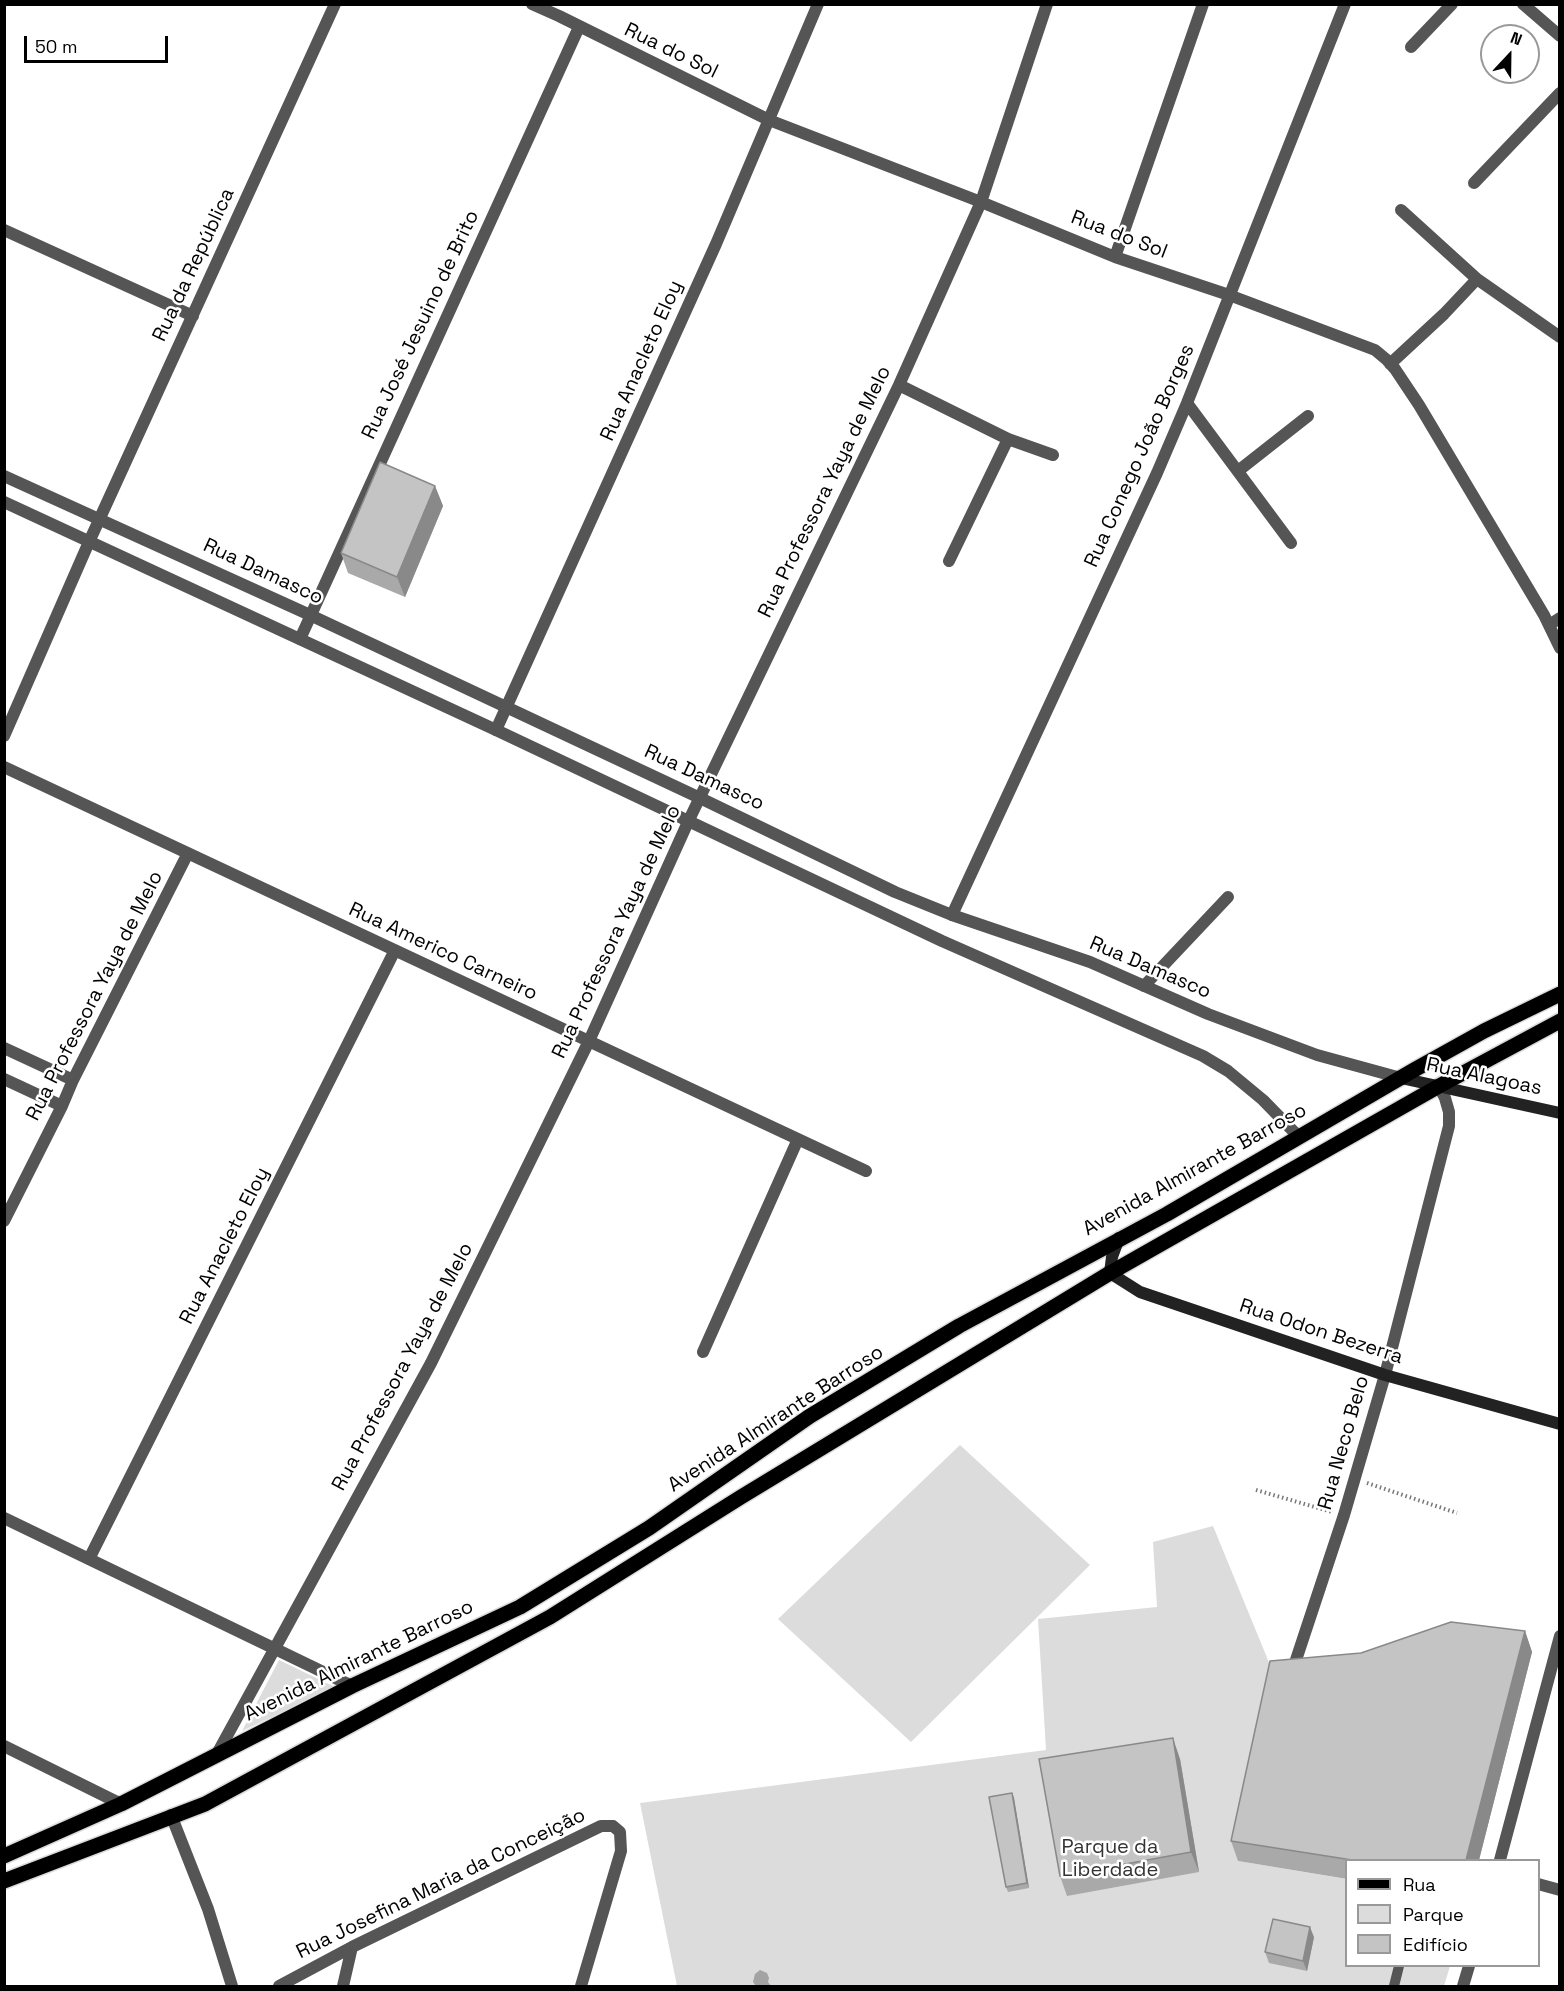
<!DOCTYPE html>
<meta charset="utf-8">
<style>
body{margin:0}
#map{position:relative;width:1564px;height:1991px;overflow:hidden;background:#fff;font-family:"Space Grotesk",sans-serif}
canvas{display:block}
.frame{position:absolute;inset:0;border:6px solid #000;pointer-events:none}
.legend{position:absolute;left:1345px;top:1859px;width:195px;height:108px;box-sizing:border-box;background:#fff;border:2px solid #999;margin:0;padding:8px 10px;list-style:none;font-size:18px;color:#000}
.legend li{display:flex;align-items:center;gap:12px;height:30px}
.legend b{width:30px;border:2px solid #999}
.north{position:absolute;left:1480px;top:24px;width:60px;height:60px;box-sizing:border-box;background:#fff;border:2px solid #999;border-radius:50%;rotate:22deg;font-size:16px;font-weight:700;line-height:24px;text-align:center;color:#000}
.north::after{content:'';display:block;margin:auto;width:21px;height:27px;background:#000;clip-path:polygon(50% 0,100% 100%,50% 72%,0 100%)}
.scale{position:absolute;left:24px;top:36px;width:144px;height:27px;box-sizing:border-box;border:3px solid #000;border-top:0;padding-left:8px;font-size:18px;line-height:21px;white-space:nowrap;color:#000;-webkit-text-stroke:4px #fff;paint-order:stroke}
</style>
<div id="map">
<canvas width="1564" height="1991"></canvas>
<div class="frame"></div>
<ul class="legend">
<li><b style="height:8px;background:#000"></b>Rua</li>
<li><b style="height:16px;background:#dcdcdc"></b>Parque</li>
<li><b style="height:16px;background:#c4c4c4"></b>Edifício</li>
</ul>
<div class="north">N</div>
<div class="scale">50 m</div>
</div>
<script>
const ctx = document.querySelector('canvas').getContext('2d');
ctx.lineJoin = 'round';
function paint(path, color) { ctx.fillStyle = color; ctx.fill(path, 'evenodd'); }
const toPath = rows => new Path2D(rows.map(r => 'M' + r).join(''));
function trace(path, color, width, dash) { ctx.strokeStyle = color; ctx.lineWidth = width; ctx.lineCap = dash ? 'butt' : 'round'; ctx.setLineDash(dash || []); ctx.stroke(path); }
function drawText(font, color, halo, rows, align = 'center') {
  ctx.font = font + ' "Space Grotesk",sans-serif'; ctx.lineWidth = 5; ctx.setLineDash([]); ctx.textBaseline = 'middle'; ctx.strokeStyle = halo; ctx.fillStyle = color; for (const [text, x, y, turn = 0] of rows) {
    ctx.save(); ctx.translate(x, y); ctx.rotate((+turn || 0) * Math.PI / 180); ctx.textAlign = isNaN(turn) ? turn : align; if (halo) ctx.strokeText(text, 0, 0); ctx.fillText(text, 0, 0); ctx.restore();
  }
}
const green = toPath([
 [960,1445,1090,1565,911,1742,778,1619],
 [1213,1526,1277,1682,1238,1861,1346,1879,1346,1966,1450,1966,1444,1986,677,1986,640,1803,1046,1750,1038,1619,1157,1607,1153,1542],
 [279,1660,335,1687,242,1731]
]);
const water = toPath([
 [760,1970,767,1973,769,1978,768,1982,771,1986,756,1986,753,1982,755,1974]
]);
const path = toPath([
 [1367,1483,1457,1513],
 [1256,1490,1332,1512]
]);
const service = toPath([
 [1394,1986,1399,1966]
]);
const minor = toPath([
 [532,4,559,16,769,120,981,202,1115,257,1229,295,1375,350,1387,360,1395,369,1419,405,1544,615,1560,648],
 [1523,4,1560,36],
 [1411,47,1452,4],
 [1474,183,1560,93],
 [1401,210,1477,279,1560,337],
 [4,230,193,316],
 [1115,257,1203,4],
 [1390,364,1444,314,1477,279],
 [899,385,1008,439,1053,455],
 [1187,403,1291,543],
 [1238,471,1308,416],
 [949,561,1008,439],
 [1549,625,1560,618],
 [300,639,579,27],
 [496,730,716,244,818,4],
 [4,736,89,542,335,4],
 [4,767,866,1171],
 [952,915,1157,473,1187,403,1345,4],
 [1144,986,1228,897],
 [4,1048,73,1080],
 [4,1079,62,1106],
 [4,1221,62,1106,73,1080,188,853],
 [703,1352,798,1139],
 [4,1518,352,1686],
 [89,1559,395,950],
 [1293,1669,1344,1515,1385,1375,1449,1126,1449,1112,1445,1098,1439,1086],
 [4,1746,121,1804],
 [217,1754,431,1363,589,1041,688,822,899,385,981,202,1047,4],
 [171,1815,208,1909,232,1986],
 [1538,1884,1560,1890],
 [279,1986,352,1947,601,1826,613,1826,620,1832,621,1851,581,1986],
 [343,1986,352,1947]
]);
const tertiary = toPath([
 [4,476,310,615,700,798,895,892,952,915,1090,962,1208,1014,1317,1055,1401,1078],
 [4,502,496,730,942,941,1203,1056,1228,1071,1263,1100,1298,1136],
 [1500,1860,1560,1636],
 [1463,1986,1469,1966]
]);
const secondary = toPath([
 [1401,1078,1560,1113],
 [1119,1238,1112,1257,1110,1273,1140,1292,1385,1375,1560,1424]
]);
const primary = toPath([
 [4,1856,121,1804,352,1686,520,1607,649,1528,810,1416,959,1326,1167,1214,1414,1070,1484,1031,1560,994],
 [4,1881,205,1804,550,1617,741,1497,1110,1273,1439,1086,1560,1021]
]);
const wall = toPath([
 [435,486,443,506,405,597,348,573,341,553],
 [1525,1631,1532,1652,1479,1860,1347,1860,1347,1879,1238,1861,1231,1841,1361,1653],
 [1180,1759,1199,1872,1067,1896,1060,1876],
 [1012,1793,1014,1798,1029,1888,1008,1892,1006,1887],
 [1314,1937,1307,1971,1269,1963,1265,1952]
]);
const shadedWall = toPath([
 [435,486,443,506,405,597,397,577],
 [1525,1631,1532,1652,1479,1860,1466,1860],
 [1173,1738,1180,1759,1199,1872,1191,1852],
 [1012,1793,1014,1798,1029,1888,1027,1883],
 [1310,1927,1314,1937,1307,1971,1303,1961]
]);
const building = toPath([
 [380,462,435,486,397,577,341,553,380,462],
 [1451,1622,1525,1631,1466,1860,1352,1860,1231,1841,1270,1661,1361,1653,1451,1622],
 [1173,1738,1191,1852,1060,1876,1039,1759,1173,1738],
 [1012,1793,1027,1883,1006,1887,989,1797,1012,1793],
 [1273,1919,1310,1927,1303,1961,1265,1952,1273,1919]
]);
const streetNames = [
 ["Rua do Sol",671,51,26],
 ["Rua do Sol",1119,235,21],
 ["Rua da República",194,265,-65],
 ["Rua José Jesuino de Brito",421,325,-65],
 ["Rua Anacleto Eloy",642,361,-66],
 ["Rua Conego João Borges",1140,456,-66],
 ["Rua Professora Yaya de Melo",825,492,-64],
 ["Rua Damasco",263,572,25],
 ["Rua Damasco",704,778,25],
 ["Rua Professora Yaya de Melo",617,932,-65],
 ["Rua Americo Carneiro",443,952,25],
 ["Rua Damasco",1150,968,23],
 ["Rua Professora Yaya de Melo",95,996,-63],
 ["Rua Alagoas",1484,1077,12],
 ["Avenida Almirante Barroso",1195,1170,-29],
 ["Rua Anacleto Eloy",225,1246,-63],
 ["Rua Odon Bezerra",1321,1332,18],
 ["Rua Professora Yaya de Melo",403,1367,-62],
 ["Avenida Almirante Barroso",776,1419,-33],
 ["Rua Neco Belo",1344,1443,-74],
 ["Avenida Almirante Barroso",359,1661,-26],
 ["Rua Josefina Maria da Conceição",441,1884,-26]
];
const parkNames = [
 ["Parque da",1110,1848],
 ["Liberdade",1110,1871]
];
paint(green, '#dcdcdc');
paint(water, '#a3a3a3');
trace(primary, '#dbdbdb', 18);
trace(path, '#777', 4, [1.5, 3]);
trace(service, '#555', 10);
trace(minor, '#555', 12);
trace(tertiary, '#555', 12);
trace(secondary, '#222', 12);
trace(primary, '#000', 15);
paint(wall, '#a9a9a9');
paint(shadedWall, '#898989');
paint(building, '#c4c4c4');
trace(building, '#898989', 1.5);
drawText('20px', '#000', '#fff', streetNames);
drawText('20px', '#333', '#fff', parkNames);
</script>
